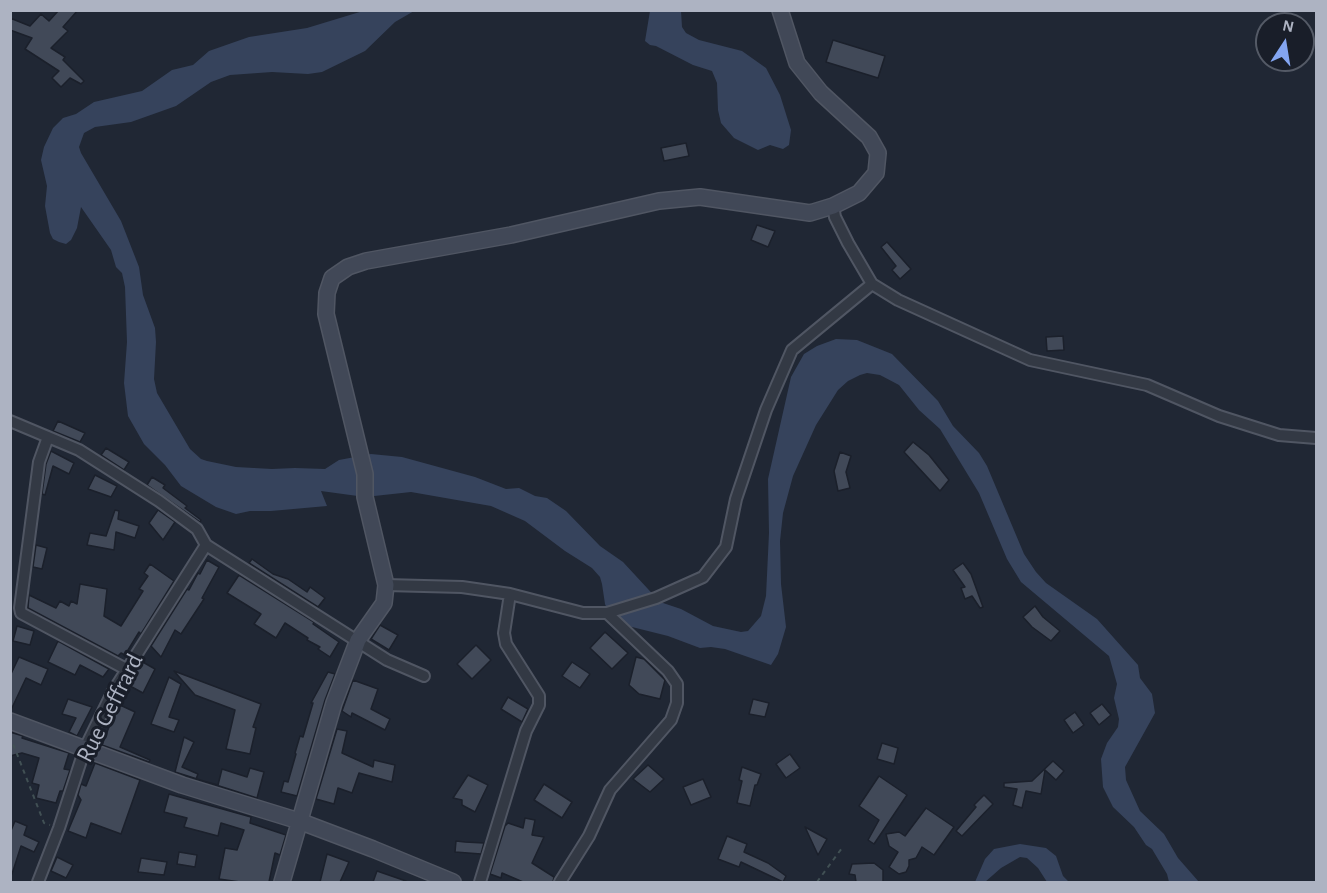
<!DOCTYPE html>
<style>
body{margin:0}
#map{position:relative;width:1327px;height:893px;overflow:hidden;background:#202734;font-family:"Alegreya Sans",sans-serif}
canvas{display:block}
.frame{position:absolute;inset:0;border:12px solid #adb3c2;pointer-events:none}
.north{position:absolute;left:1255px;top:12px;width:60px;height:60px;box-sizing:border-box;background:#191e29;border:2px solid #545a66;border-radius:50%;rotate:12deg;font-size:16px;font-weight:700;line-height:24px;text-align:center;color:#adb3c2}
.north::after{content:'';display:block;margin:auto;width:21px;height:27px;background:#83a5f1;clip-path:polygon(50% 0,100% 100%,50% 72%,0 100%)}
</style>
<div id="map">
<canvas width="1327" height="893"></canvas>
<div class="frame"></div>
<div class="north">N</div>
</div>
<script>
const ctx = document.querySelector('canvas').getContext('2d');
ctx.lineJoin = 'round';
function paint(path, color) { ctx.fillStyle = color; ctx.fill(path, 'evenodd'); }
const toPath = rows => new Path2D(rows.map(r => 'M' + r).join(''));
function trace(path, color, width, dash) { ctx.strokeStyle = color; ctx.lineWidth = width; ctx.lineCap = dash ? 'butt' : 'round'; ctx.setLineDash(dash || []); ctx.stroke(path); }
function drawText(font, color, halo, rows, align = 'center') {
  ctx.font = font + ' "Alegreya Sans",sans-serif'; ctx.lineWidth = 6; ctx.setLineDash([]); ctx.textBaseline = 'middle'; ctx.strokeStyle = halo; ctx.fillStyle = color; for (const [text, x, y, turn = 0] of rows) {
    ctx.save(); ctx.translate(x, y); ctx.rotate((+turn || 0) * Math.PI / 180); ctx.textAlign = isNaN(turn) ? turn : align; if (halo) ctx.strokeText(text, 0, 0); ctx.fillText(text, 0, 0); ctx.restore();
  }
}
const water = toPath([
 [363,11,414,11,395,22,365,51,322,72,308,74,272,72,230,75,211,82,176,106,131,122,95,127,84,133,79,147,81,153,121,221,139,267,143,295,155,328,156,342,154,379,157,393,190,449,201,459,207,461,236,467,272,469,295,468,325,469,339,460,371,454,402,457,475,477,506,489,519,488,535,496,547,498,566,511,600,546,623,562,660,602,681,609,713,626,741,632,748,631,761,616,766,596,769,533,768,479,791,377,804,354,817,346,836,339,857,340,892,354,938,401,953,426,979,453,987,466,1024,554,1036,572,1046,583,1097,619,1138,665,1140,678,1152,694,1155,713,1125,767,1126,780,1140,811,1164,834,1178,858,1199,882,1169,882,1167,874,1152,849,1146,845,1134,827,1113,807,1103,787,1101,759,1107,743,1118,727,1119,719,1114,698,1117,684,1109,656,1021,582,1007,559,979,493,940,429,919,410,899,385,880,375,867,373,860,375,848,381,838,390,816,425,793,476,783,513,780,541,781,584,786,627,778,654,771,665,725,649,711,647,700,648,668,636,620,624,610,617,605,604,602,584,600,577,592,568,565,551,525,521,491,506,411,492,365,497,321,491,327,506,271,511,250,511,236,514,216,507,181,486,165,465,144,444,128,416,124,383,127,342,125,287,122,273,116,267,111,250,81,207,77,228,71,240,66,244,59,242,53,239,50,233,45,206,47,186,41,160,44,147,53,128,63,118,76,114,94,102,142,91,172,70,193,65,209,51,249,37,307,28],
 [650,11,681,11,682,27,686,33,699,40,742,51,766,68,780,95,791,130,789,145,783,149,770,145,758,150,734,138,721,123,718,110,717,83,712,71,693,65,656,46,650,45,645,41],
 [1020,844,1046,848,1056,856,1063,876,1069,882,1047,882,1038,868,1027,858,1020,857,1001,868,985,882,975,882,985,859,994,849]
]);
const building = toPath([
 [59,10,78,10,63,27,68,31,51,48,65,57,63,60,84,81,81,84,70,78,61,87,52,78,59,71,25,49,32,38,10,30,10,18,30,26,41,14,49,21,59,10],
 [833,40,885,56,878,78,826,62,833,40],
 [686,143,689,156,664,161,661,148,686,143],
 [757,225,775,231,768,247,751,240,757,225],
 [887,242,911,269,900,279,892,270,896,266,881,247,887,242],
 [1063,336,1064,350,1047,351,1046,337,1063,336],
 [58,421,85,433,80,442,53,431,58,421],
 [913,442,929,455,949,480,940,491,904,452,913,442],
 [106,448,129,462,124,470,101,455,106,448],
 [51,451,74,463,69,474,53,466,45,495,42,494,46,464,51,451],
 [840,452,851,456,846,472,850,488,838,491,834,471,840,452],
 [95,475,117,486,111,497,88,489,95,475],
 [152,477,165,485,163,488,187,506,185,508,201,520,200,522,147,485,152,477],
 [115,510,119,511,118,519,139,526,135,538,116,532,114,550,87,545,90,533,106,536,115,510],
 [158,510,175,522,163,540,149,523,158,510],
 [36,545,47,548,42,569,33,567,36,545],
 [252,559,273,574,288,579,307,592,310,587,325,598,318,607,249,563,252,559],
 [207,560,219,567,202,598,204,599,181,634,175,630,161,657,151,646,187,589,189,590,198,573,200,574,207,560],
 [963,563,971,574,983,607,980,608,972,596,965,599,961,588,965,587,953,570,963,563],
 [150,564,174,581,141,634,139,632,125,655,121,653,118,656,28,608,29,595,56,608,60,601,69,606,71,601,77,604,80,584,107,589,104,616,121,626,143,591,139,589,148,576,144,573,150,564],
 [239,575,314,622,313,624,339,642,330,657,318,649,320,647,307,640,308,638,285,623,276,638,254,624,261,614,227,593,239,575],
 [1035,606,1043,617,1060,631,1051,641,1032,627,1023,617,1035,606],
 [380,625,398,635,389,650,371,639,380,625],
 [17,626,34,631,30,645,13,641,17,626],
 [605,632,628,653,612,669,590,648,605,632],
 [58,641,109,669,103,677,80,665,75,675,48,662,58,641],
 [476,645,491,660,472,679,457,664,476,645],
 [19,657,48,669,41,685,26,678,10,712,10,676,19,657],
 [636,657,644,659,665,680,660,699,639,694,629,685,636,657],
 [141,661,155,669,143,693,130,686,135,677,133,676,141,661],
 [572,662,590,674,580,688,562,676,572,662],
 [174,671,261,704,253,727,256,728,250,754,226,749,235,710,195,695,174,671],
 [328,672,335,674,325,700,297,796,281,792,284,781,288,782,296,754,295,753,300,736,303,737,313,703,311,703,328,672],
 [169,677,181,684,169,717,179,720,174,732,151,724,169,677],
 [353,680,378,689,371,709,390,719,385,730,352,713,351,717,342,711,353,680],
 [508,697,528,709,522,722,501,709,508,697],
 [68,699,92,707,77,736,69,732,76,718,62,714,68,699],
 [753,699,769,703,765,717,749,714,753,699],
 [118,704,135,712,120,747,150,760,149,762,102,745,118,704],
 [1102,704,1111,715,1099,725,1090,713,1102,704],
 [1075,712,1084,725,1073,733,1064,720,1075,712],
 [337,729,347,731,342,753,373,767,374,760,395,765,392,782,359,773,352,793,338,788,334,804,316,799,337,729],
 [10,732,23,736,22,738,69,753,64,769,70,770,63,791,60,791,56,803,36,798,39,785,32,783,39,758,22,753,10,756,10,732],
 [184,737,194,742,182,767,198,774,196,779,218,785,222,769,247,777,250,768,264,772,257,798,175,772,184,737],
 [882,743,898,748,894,764,877,759,882,743],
 [790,754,800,768,786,778,776,764,790,754],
 [1053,761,1064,771,1056,780,1045,770,1041,794,1026,791,1022,808,1013,805,1017,789,1004,787,1004,783,1032,781,1053,761],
 [95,763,140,780,121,834,91,823,86,838,68,831,81,800,78,795,81,784,86,786,95,763],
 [648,765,664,779,650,792,633,779,648,765],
 [742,767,761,774,757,785,755,785,750,806,737,803,742,781,739,780,742,767],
 [468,775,488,785,475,812,462,805,462,800,453,798,468,775],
 [879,776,907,795,874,844,868,840,879,820,859,806,879,776],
 [703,779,711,797,691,805,683,787,703,779],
 [544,784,572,802,562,818,534,800,544,784],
 [169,794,251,817,250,823,286,835,280,855,275,853,269,882,240,882,219,879,225,848,237,850,244,830,221,823,218,836,184,827,187,818,164,812,169,794],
 [984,795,993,804,962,836,956,831,976,807,974,805,984,795],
 [926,808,954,827,934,855,922,847,916,858,909,860,909,866,906,872,899,874,889,867,898,852,889,846,886,834,899,832,905,836,926,808],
 [525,818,535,820,532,835,544,837,532,863,554,877,553,882,523,882,502,873,501,878,490,874,505,826,508,823,523,828,525,818],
 [15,821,27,826,24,835,39,842,34,852,21,846,12,874,10,873,10,833,15,821],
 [805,827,827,839,818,855,805,827],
 [727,836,747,844,744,852,768,863,786,876,783,882,741,862,739,867,718,859,727,836],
 [456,841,465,842,484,843,481,854,455,852,456,841],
 [179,852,197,855,195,867,177,864,179,852],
 [327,854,349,862,340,882,320,882,327,854],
 [57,857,73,865,66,878,51,871,57,857],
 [141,858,167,862,164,875,138,872,141,858],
 [874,863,883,870,883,882,856,882,855,875,849,874,852,864,874,863],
 [377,871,406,881,406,882,373,882,377,871]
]);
const path = toPath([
 [10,736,44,823,50,825],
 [817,882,842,848]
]);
const street = toPath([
 [833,206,835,217,848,243,872,284,898,300,1030,360,1147,385,1219,416,1279,435,1316,438],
 [10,421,79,450,159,501,197,529,206,545,387,660,424,676],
 [48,437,39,462,20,608,21,613,126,669],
 [386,585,462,587,510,594,583,613,607,613,656,598,703,577,726,547,736,499,766,410,792,350,872,284],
 [38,882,59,828,85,748,112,693,206,545],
 [480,882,526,731,539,705,539,696,506,644,504,633,510,594],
 [560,882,589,836,610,790,671,720,677,703,677,684,668,671,607,613]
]);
const secondary = toPath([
 [10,721,182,785,299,821,373,849,453,882],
 [282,882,334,703,358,640,384,603,386,585,365,497,365,474,326,314,327,293,332,278,348,267,366,261,511,235,659,201,700,197,810,213,833,206,859,193,876,173,878,153,869,137,821,93,797,63,780,10]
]);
const streetNames = [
 ["Rue Geffrard",110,708,-63]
];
paint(water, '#36435c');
paint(building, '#414958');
trace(building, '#1b202b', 1.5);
trace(street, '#505663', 14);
trace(secondary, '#505663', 18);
trace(path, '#415054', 2, [4.5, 4.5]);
trace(street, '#333944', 10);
trace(secondary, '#414857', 15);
drawText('24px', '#adb3c2', '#191e29', streetNames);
</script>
